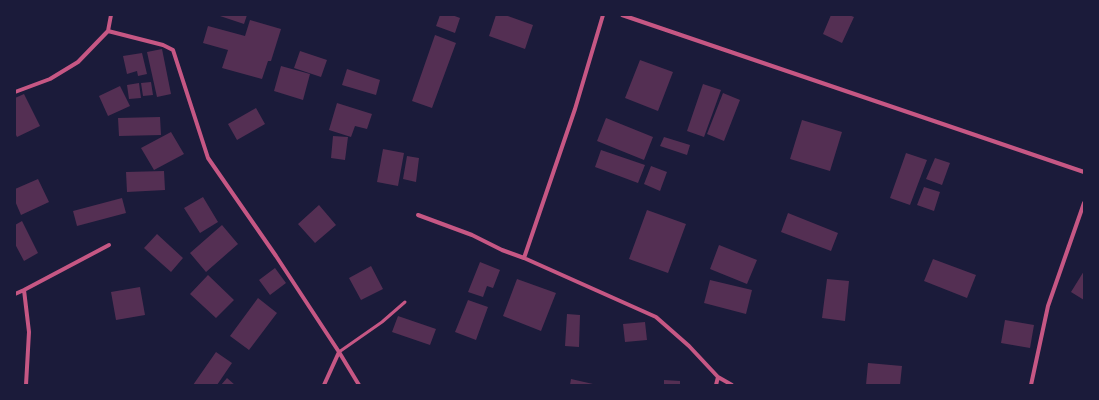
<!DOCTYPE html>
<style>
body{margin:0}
#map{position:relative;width:1099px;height:400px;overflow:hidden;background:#1b1b3a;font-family:Cabin,sans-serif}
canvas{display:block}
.frame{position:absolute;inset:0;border:16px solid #1b1b3a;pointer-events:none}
</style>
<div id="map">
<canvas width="1099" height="400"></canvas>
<div class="frame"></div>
</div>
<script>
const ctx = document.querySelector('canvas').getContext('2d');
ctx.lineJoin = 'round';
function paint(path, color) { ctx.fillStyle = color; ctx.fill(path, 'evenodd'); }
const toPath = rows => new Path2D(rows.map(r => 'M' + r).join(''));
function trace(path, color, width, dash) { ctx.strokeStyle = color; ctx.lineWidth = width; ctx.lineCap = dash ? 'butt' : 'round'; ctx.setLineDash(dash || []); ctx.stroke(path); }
const building = toPath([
 [217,15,247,15,244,24],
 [440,15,452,15,460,18,455,33,436,26],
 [496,15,505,15,533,25,525,49,489,36],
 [831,15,849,15,854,17,842,43,823,34],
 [250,20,281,29,271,61,268,61,262,79,222,68,228,50,203,43,208,26,245,36],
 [435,35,456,43,432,108,412,101],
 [162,49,171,94,157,97,147,52],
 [300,51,327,60,321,77,294,68],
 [142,53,147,74,138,76,137,71,127,74,123,56],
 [640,60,673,72,658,111,625,98],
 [281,66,310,74,303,100,274,91],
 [347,69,380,80,376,95,342,85],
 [151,82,153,95,143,96,141,83],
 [139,83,141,98,129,99,127,85],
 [703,84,721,90,704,137,687,131],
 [120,86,130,106,108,116,99,96],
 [723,93,740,100,724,141,707,134],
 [24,94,40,126,17,137,15,133,15,98],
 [337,103,372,114,367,129,355,126,351,137,329,130],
 [256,108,265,124,237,140,228,124],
 [160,117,161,135,119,136,118,118],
 [606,118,653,137,644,160,597,141],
 [802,120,842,132,830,171,790,159],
 [171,132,184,154,154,170,141,148],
 [333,136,348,137,345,160,331,158],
 [664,137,690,145,687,155,660,146],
 [383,149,404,153,398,186,377,182],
 [601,150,645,165,638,183,595,167],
 [906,153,927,160,910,205,890,198],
 [407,156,419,158,416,182,403,179],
 [935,158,950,163,942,185,926,179],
 [651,166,667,172,660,191,644,184],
 [164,171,165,190,127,192,126,172],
 [38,179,49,202,21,215,15,201,15,189],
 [924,187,940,192,934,211,917,205],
 [203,197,218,222,200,233,184,208],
 [122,198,126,213,77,226,73,211],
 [319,205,336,225,315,243,298,224],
 [647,210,686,224,668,273,629,259],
 [788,213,838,233,831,251,781,232],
 [22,221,38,253,24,261,15,244,15,225],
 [222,225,238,244,206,272,190,253],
 [157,234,183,258,171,272,144,248],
 [719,245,757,260,747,284,710,269],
 [933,259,976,275,967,298,924,281],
 [480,262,500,270,493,288,487,286,483,297,468,292],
 [371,266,383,289,361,300,349,278],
 [275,268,286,283,270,295,259,280],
 [1084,271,1084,300,1071,292],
 [208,275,234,300,216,318,190,294],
 [517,279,556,293,541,331,503,316],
 [827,279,849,281,845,321,822,318],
 [710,280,752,290,746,314,704,303],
 [140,287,145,315,116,320,111,292],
 [258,298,277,313,249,350,230,336],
 [468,300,488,307,476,340,455,332],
 [567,314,580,315,579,347,565,346],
 [398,316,436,329,430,345,392,332],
 [1005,320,1034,325,1030,348,1001,343],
 [645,322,647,340,625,342,623,324],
 [216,352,232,363,217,385,193,385],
 [868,363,902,366,900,385,866,385],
 [227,378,235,385,221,385],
 [571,379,593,384,593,385,570,385],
 [664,380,680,381,680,385,664,385]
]);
const service = toPath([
 [339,352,382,322,405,302]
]);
const minor = toPath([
 [111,15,108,31,163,45,173,50,208,158,276,256,339,352,359,385],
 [603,15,575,109,524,258,656,317,689,346,718,377,716,385],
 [622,15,1084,172],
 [15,92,50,79,78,62,108,31],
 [418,215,472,235,502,250,524,258],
 [24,290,29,332,26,385],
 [15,294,24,290,109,245],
 [718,377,732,385],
 [324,385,339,352],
 [1031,385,1048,306,1084,203]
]);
paint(building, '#542f53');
trace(service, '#c65784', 3);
trace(minor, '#c65784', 4);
</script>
